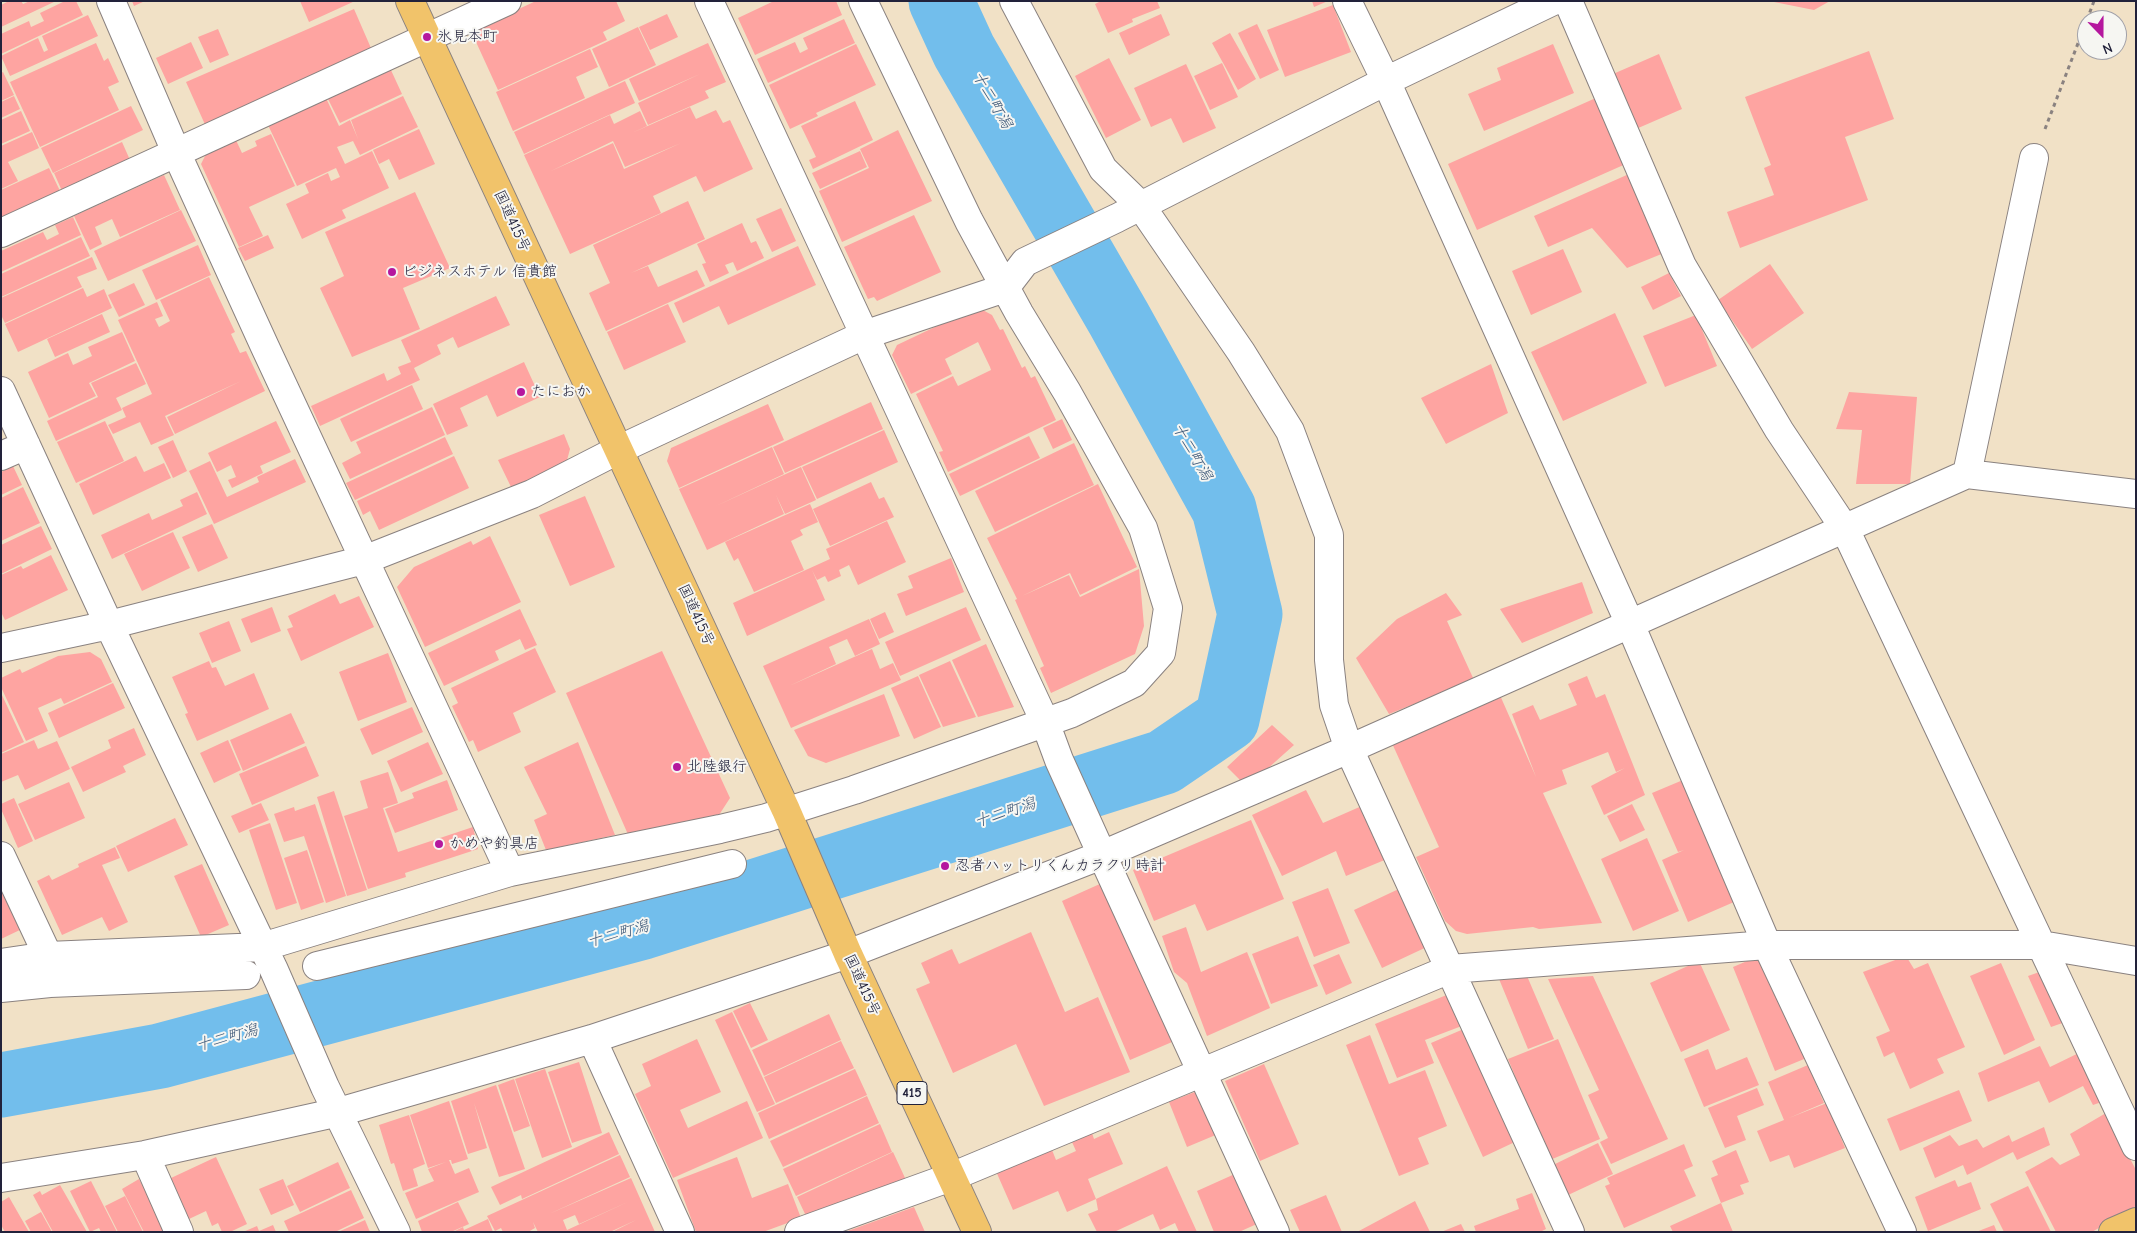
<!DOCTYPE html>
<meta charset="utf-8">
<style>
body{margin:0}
#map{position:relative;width:2137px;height:1233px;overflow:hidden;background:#f1e1c6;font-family:"Comic Neue",sans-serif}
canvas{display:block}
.frame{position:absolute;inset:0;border:2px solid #22223b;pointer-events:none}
.north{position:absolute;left:2077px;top:10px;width:50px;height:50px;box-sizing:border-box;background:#f6f6f2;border:1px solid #a1a1a9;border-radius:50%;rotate:158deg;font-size:14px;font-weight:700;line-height:20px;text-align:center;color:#22223b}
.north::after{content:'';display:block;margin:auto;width:18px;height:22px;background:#b5179e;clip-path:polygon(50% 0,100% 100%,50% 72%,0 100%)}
</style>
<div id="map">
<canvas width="2137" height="1233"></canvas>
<div class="frame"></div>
<div class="north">N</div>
</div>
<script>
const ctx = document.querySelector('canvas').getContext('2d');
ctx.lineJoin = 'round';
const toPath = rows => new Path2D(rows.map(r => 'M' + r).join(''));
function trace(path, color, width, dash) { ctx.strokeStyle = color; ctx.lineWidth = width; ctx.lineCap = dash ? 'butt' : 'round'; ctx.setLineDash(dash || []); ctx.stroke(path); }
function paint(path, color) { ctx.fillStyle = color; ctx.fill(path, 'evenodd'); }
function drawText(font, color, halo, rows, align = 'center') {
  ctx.font = font + ' "Comic Neue","Klee One",sans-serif'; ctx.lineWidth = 4; ctx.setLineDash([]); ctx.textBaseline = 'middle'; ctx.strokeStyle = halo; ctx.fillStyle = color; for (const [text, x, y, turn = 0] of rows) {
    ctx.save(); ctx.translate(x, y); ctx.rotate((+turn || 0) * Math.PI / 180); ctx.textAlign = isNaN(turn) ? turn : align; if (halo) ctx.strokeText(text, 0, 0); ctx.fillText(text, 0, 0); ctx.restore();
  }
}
const river = toPath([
 [1,1085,160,1056,643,927,1164,762,1227,719,1250,614,1224,509,1119,319,964,51,941,1]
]);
const building = toPath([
 [9,1,21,1,23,4,30,1,56,1,1,27,1,5],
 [65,1,76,1,83,15,1,54,1,34,29,21,31,27,44,21,40,13],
 [132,1,145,1,134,6],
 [300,1,355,1,309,22],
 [536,1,616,1,625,21,603,32,607,40,498,90,471,31],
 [774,1,836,1,842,15,755,55,738,18],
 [1101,1,1157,1,1160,8,1132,19,1133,22,1108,33,1095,4],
 [1312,1,1328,1,1314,7],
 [1769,1,1830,1,1814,10],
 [1333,5,1351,52,1285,77,1267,30],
 [354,9,374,55,207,129,186,82],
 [667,14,678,37,650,50,639,27],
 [1161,14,1170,35,1129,55,1119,33],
 [88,15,98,36,10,76,1,56,38,38,44,52,48,50,42,36],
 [844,19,855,43,768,83,757,59,795,42,800,53,808,49,803,38],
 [1257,24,1279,70,1260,79,1238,33],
 [638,27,656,65,609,87,592,49],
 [218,29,229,55,210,63,198,37],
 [1230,33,1256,79,1238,90,1212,43],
 [191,42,203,68,168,84,156,58],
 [96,43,104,61,108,58,119,82,108,87,119,110,40,147,10,82],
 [708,43,726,82,705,91,709,98,648,125,638,103,700,74,639,101,629,79],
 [856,44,876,85,816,113,818,116,790,129,769,85],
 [1553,44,1574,93,1484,131,1468,94,1501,80,1497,68],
 [590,49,598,67,576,77,585,98,513,131,496,92],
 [1869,51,1894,119,1845,137,1868,200,1740,248,1727,212,1774,195,1764,168,1771,165,1745,97],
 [1659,54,1682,109,1636,129,1613,74],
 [1109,58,1141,120,1106,138,1075,76],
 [1222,63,1238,97,1210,110,1194,76],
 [1186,64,1216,128,1183,143,1171,118,1151,127,1134,88],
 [390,68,402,94,340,123,327,97],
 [3,72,14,95,1,101,1,73],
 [625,81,635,103,524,154,514,132],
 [14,96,20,109,1,118,1,102],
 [403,96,418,127,360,155,353,141,337,147,345,164,372,151,389,188,342,210,346,218,302,239,286,204,309,193,305,184,328,173,331,181,340,177,336,168,297,186,268,125,326,98,339,126,350,120,358,139,351,120],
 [1598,97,1628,163,1477,230,1448,164],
 [855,101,873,140,813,169,809,160,816,157,801,126],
 [131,106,143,130,53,173,41,148],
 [690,107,696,119,716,110,723,123,730,120,753,169,704,192,696,176,653,196,661,213,570,254,524,155,610,115,614,124,640,111,647,126,632,133],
 [613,141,625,167,681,143,624,169,613,143,551,171],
 [21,111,30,131,1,144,1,120],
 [419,129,435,164,399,180,389,159,379,164,373,150],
 [898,130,932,201,842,242,819,191,869,168,860,149],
 [32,132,39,148,8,162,18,181,1,189,1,146],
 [271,134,295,186,249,207,263,236,239,247,201,164,207,152,235,138,242,153,257,146,255,141],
 [122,142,130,160,62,191,54,173],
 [860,151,867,167,820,189,812,173],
 [49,168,61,193,1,220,1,190],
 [1629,174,1664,253,1627,268,1592,228,1548,247,1534,216],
 [164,175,180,210,120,237,112,219,95,227,102,244,90,250,74,216],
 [415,192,450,268,403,288,420,329,352,357,320,288,344,276,325,232],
 [688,201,705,239,631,273,648,266,658,287,697,270,705,286,606,331,589,293,610,283,593,245],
 [781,208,796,241,772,252,756,219],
 [181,210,196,241,108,281,94,251],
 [914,215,941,272,877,301,874,297,868,299,844,247],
 [73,217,81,235,1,272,1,251,43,232,47,240,59,234,55,225],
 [742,223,751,243,756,241,764,258,737,271,733,262,725,265,729,273,710,282,702,264,706,263,697,244],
 [268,235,274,248,245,261,238,248],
 [81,237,90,256,1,297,1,274],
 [198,245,211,275,156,300,142,270],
 [798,246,816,285,728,325,719,306,683,323,674,303],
 [1563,249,1582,292,1531,315,1512,271],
 [92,257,97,269,77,277,82,287,5,323,1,315,1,298],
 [1770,264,1804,313,1752,349,1718,300],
 [1669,273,1681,296,1653,310,1641,287],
 [209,277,235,332,231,334,240,353,246,351,265,391,175,434,167,417,241,381,165,416,174,435,151,445,140,422,113,434,108,425,126,417,122,408,152,394,118,320,157,302,163,316,155,319,159,327,170,321,160,300],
 [134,283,145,305,119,317,108,295],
 [83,288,87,297,104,289,112,308,18,352,5,324],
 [496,296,510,325,458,348,453,337,437,345,441,354,414,368,420,380,320,426,311,406,384,373,387,381,401,374,398,367,411,362,401,340],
 [668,304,686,342,624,370,607,332],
 [977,307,992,315,1000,330,1003,329,1022,368,1025,366,1031,378,1035,376,1056,420,948,472,939,452,943,451,916,394,953,376,958,386,991,370,990,367,978,342,945,359,952,374,911,394,892,355,897,345],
 [1615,313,1647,383,1563,421,1531,352],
 [102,314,110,332,55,357,47,339],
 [1696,315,1717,366,1665,387,1643,336],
 [122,332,135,361,89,383,96,396,49,418,28,372,68,353,73,365,92,356,88,347],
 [524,362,540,397,497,417,487,395,460,408,468,426,447,435,433,404],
 [136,363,146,384,116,398,122,410,56,441,47,421,98,397,91,383],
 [1491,364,1508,413,1446,444,1421,398],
 [412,385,423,409,351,442,340,419],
 [1849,392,1917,397,1910,484,1856,484,1862,430,1836,429],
 [871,402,883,429,785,473,773,447],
 [768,404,784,440,679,488,667,461,671,448],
 [432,407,445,435,350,479,342,463,361,453,356,442],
 [1062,419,1072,440,1053,449,1043,428],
 [105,421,124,461,76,483,57,442],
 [276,421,291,452,260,466,263,473,232,488,228,480,236,477,231,465,217,472,208,453],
 [884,430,898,462,817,499,802,467],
 [564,434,570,449,566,464,512,489,498,460],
 [1029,436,1040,458,960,496,949,474],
 [445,437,453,454,355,500,346,483],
 [173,440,187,471,173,478,158,447],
 [1074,443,1094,485,995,532,975,491],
 [772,447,784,474,716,506,801,467,816,500,785,514,776,495,784,514,707,550,679,489],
 [136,456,144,472,164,463,171,478,93,515,79,484],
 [454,456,469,488,379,530,370,511,363,515,357,501],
 [295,459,306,482,214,524,189,471,210,461,227,497,259,482,257,477],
 [13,466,22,485,1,495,1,472],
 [871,482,879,499,884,497,894,517,830,546,813,509],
 [1098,484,1137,567,1080,595,1070,573,1022,596,1069,575,1080,597,1139,569,1144,626,1135,654,1051,693,1040,668,1044,666,1015,600,1017,599,987,538],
 [23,487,40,523,1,541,1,498],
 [197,492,207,514,112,559,101,535,149,513,152,520,183,506,180,500],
 [585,496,615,567,570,586,539,515],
 [810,504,818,522,800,530,803,535,791,541,804,570,754,592,738,558,734,561,725,542],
 [887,521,906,562,858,585,849,565,839,570,841,576,828,582,825,576,817,580,812,570,825,600,747,636,733,603,830,559,826,549],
 [212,524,228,558,198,572,182,537],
 [41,526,52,549,1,574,1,545],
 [173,532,190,568,142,591,124,554],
 [490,536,521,602,425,647,397,587,414,567,471,541,473,545],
 [51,555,68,590,5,620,1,612,1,575,21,566,23,569],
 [951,558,964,592,906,616,897,594,913,588,908,576],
 [1582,582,1593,613,1522,643,1500,609],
 [1446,593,1462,615,1447,621,1474,680,1389,714,1356,658,1397,619],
 [335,594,340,604,359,596,374,627,301,661,287,629,293,627,288,616],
 [272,607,281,631,251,643,241,619],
 [966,607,981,640,900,676,885,642],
 [520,609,537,645,525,650,520,639,495,651,499,660,444,686,428,653],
 [885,612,894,632,879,639,870,619],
 [869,619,880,644,855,656,847,639,829,647,836,664,789,686,872,649,880,669,893,663,901,680,791,728,763,666],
 [229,621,241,651,212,663,199,633],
 [986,644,1014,707,978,717,952,660],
 [535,648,556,692,513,713,521,732,478,752,473,740,469,742,452,706,458,703,451,688],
 [662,651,730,798,719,815,630,839,566,693],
 [90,652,101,659,112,682,64,704,61,698,38,708,48,731,26,741,1,687,1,678,20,669,22,673,58,656],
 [388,653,407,702,358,721,339,672],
 [209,661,212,668,216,667,225,686,254,673,269,709,197,741,185,714,188,713,172,677],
 [950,661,976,717,943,727,919,675],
 [918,676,941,727,914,739,891,688],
 [1587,676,1596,698,1605,694,1645,795,1604,815,1591,786,1625,768,1616,772,1608,752,1562,770,1567,784,1543,793,1602,923,1539,929,1533,927,1467,934,1456,931,1445,921,1416,857,1439,847,1391,741,1499,693,1536,777,1512,714,1533,705,1540,720,1577,705,1568,684],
 [113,683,125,708,59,738,48,713],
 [1,693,24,742,1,753],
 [884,694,900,736,826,763,808,756,794,730],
 [412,707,423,732,372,755,360,729],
 [291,713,305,743,243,771,230,740],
 [1272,725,1294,745,1247,787,1227,767],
 [134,728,146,755,123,766,126,772,83,792,71,767,111,748,108,740],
 [34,740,38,749,57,741,70,769,25,790,18,775,1,782,1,754],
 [228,740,241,770,214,783,200,753],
 [428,742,443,774,401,792,387,761],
 [578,742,615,835,546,850,534,820,547,814,524,767],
 [306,746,319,776,252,805,239,774],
 [388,772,398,803,383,808,398,852,473,827,478,849,405,873,406,877,368,889,344,816,368,808,360,781],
 [447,780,458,810,395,833,385,809,414,798,412,793],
 [1683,780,1734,902,1688,922,1662,860,1684,850,1678,852,1652,793],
 [69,782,85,818,35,840,18,804],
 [1306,790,1323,823,1364,805,1387,859,1346,876,1336,851,1282,876,1252,815],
 [334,791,367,890,347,896,317,797],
 [14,798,33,841,18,848,1,809,1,804],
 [261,803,269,820,239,833,231,816],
 [315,804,346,896,326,903,304,836,284,842,274,814,294,807,295,811],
 [1632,804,1645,830,1620,842,1607,816],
 [175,818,188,845,128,872,116,846],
 [1251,820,1284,899,1207,931,1195,904,1154,921,1133,870],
 [270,823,297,903,276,910,249,830],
 [1647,838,1679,911,1633,931,1601,859],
 [115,847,120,858,102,865,128,922,109,931,102,917,62,935,37,881,49,875,52,880,79,867,78,864],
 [307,850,324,902,301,910,284,858],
 [202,864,229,925,201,937,174,876],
 [1,880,24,928,1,939],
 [1102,883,1172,1042,1130,1060,1062,901],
 [1403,887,1431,945,1382,968,1354,910],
 [1328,888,1350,943,1314,957,1292,902],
 [1186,927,1201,972,1247,952,1270,1008,1207,1036,1187,983,1174,972,1162,936],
 [1031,932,1065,1012,1098,997,1130,1072,1044,1106,1016,1044,953,1073,916,989,930,983,921,963,952,949,959,964],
 [1298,936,1318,986,1271,1004,1252,954],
 [1766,953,1809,1057,1775,1071,1733,967],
 [1339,954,1352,983,1326,995,1313,965],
 [1906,956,1914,969,1928,963,1965,1047,1937,1059,1944,1073,1910,1089,1894,1052,1884,1057,1876,1037,1890,1031,1863,972],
 [1699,961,1730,1030,1681,1052,1650,983],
 [2001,963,2035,1040,2004,1055,1970,976],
 [2048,969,2071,1020,2051,1027,2028,976],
 [1527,976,1554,1039,1528,1049,1499,979],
 [1593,976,1668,1139,1611,1164,1600,1142,1608,1138,1588,1095,1599,1090,1548,979],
 [1454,992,1467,1024,1425,1040,1434,1063,1397,1078,1375,1024],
 [750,1003,768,1040,751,1048,733,1011],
 [732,1012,775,1104,757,1112,715,1020],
 [829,1014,841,1040,764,1076,752,1050],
 [1466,1028,1517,1141,1483,1157,1431,1043],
 [1370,1035,1389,1084,1425,1070,1447,1126,1418,1138,1429,1164,1399,1176,1346,1045],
 [697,1039,721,1092,680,1110,688,1128,747,1101,763,1138,673,1178,635,1094,651,1086,642,1064],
 [1558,1039,1600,1139,1550,1160,1508,1059],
 [841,1041,854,1068,776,1103,764,1077],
 [2040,1046,2050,1067,2089,1048,2113,1098,2093,1105,2083,1086,2049,1103,2039,1081,1988,1102,1978,1073],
 [1708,1049,1716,1070,1747,1057,1759,1085,1704,1107,1684,1059],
 [579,1062,602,1133,572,1143,548,1072],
 [1264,1064,1299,1144,1260,1161,1225,1081],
 [1808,1065,1824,1103,1789,1118,1827,1103,1845,1148,1794,1168,1789,1155,1770,1162,1757,1131,1784,1120,1768,1082],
 [545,1069,572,1147,542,1158,515,1079],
 [855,1069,867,1095,769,1139,758,1113],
 [514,1079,530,1126,514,1132,498,1085],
 [496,1085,525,1169,499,1177,474,1103,487,1148,468,1154,451,1101],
 [1757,1088,1764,1105,1737,1116,1746,1140,1725,1148,1708,1108],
 [1200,1090,1218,1134,1187,1147,1169,1102],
 [1959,1090,1972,1121,1900,1151,1887,1119],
 [867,1096,879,1123,783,1167,770,1141],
 [449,1101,468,1159,452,1164,451,1160,449,1160,455,1174,469,1168,479,1192,416,1219,405,1193,434,1181,428,1169,446,1162,428,1168,410,1115],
 [2106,1113,2136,1170,2136,1206,2092,1232,2056,1232,2025,1172,2052,1157,2060,1165,2080,1155,2070,1134],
 [409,1115,425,1164,413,1169,418,1186,403,1191,394,1163,391,1164,379,1125],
 [880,1124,892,1152,796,1196,783,1169],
 [2044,1127,2050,1145,2017,1160,2013,1152,1967,1175,1963,1165,1935,1178,1923,1148,1950,1135,1959,1146,1977,1139,1983,1148,2009,1135,2012,1142],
 [609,1132,619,1154,522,1199,521,1195,500,1205,491,1187],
 [1109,1132,1123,1164,1088,1179,1096,1199,1067,1212,1058,1191,1013,1210,995,1169,1050,1145,1056,1160,1076,1151,1072,1142,1092,1133,1094,1139],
 [1598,1143,1613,1174,1566,1196,1551,1166],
 [1684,1144,1693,1166,1684,1170,1696,1196,1624,1228,1605,1186,1610,1184,1607,1178],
 [1736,1150,1749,1182,1740,1185,1744,1194,1721,1203,1733,1232,1673,1232,1670,1226,1721,1203,1711,1178,1718,1175,1712,1161],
 [893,1152,906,1180,806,1216,797,1197],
 [620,1155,630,1177,549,1214,631,1178,655,1232,612,1232,636,1220,610,1232,538,1232,533,1222,535,1228,528,1232,503,1232,501,1228,495,1231,487,1216],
 [630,1201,567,1230,563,1220,575,1215,579,1224],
 [216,1157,247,1224,230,1232,222,1232,218,1223,212,1226,206,1211,189,1219,171,1178],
 [737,1157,752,1198,788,1184,801,1218,763,1232,696,1232,677,1180],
 [338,1162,350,1188,300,1212,287,1186],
 [1167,1166,1197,1232,1179,1232,1175,1223,1160,1230,1153,1214,1114,1232,1097,1232,1088,1214,1098,1210,1096,1199],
 [1237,1173,1259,1223,1239,1232,1214,1232,1197,1191],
 [139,1179,167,1232,144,1232,122,1189],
 [283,1179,294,1205,271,1215,259,1189],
 [1955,1180,1958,1187,1971,1182,1981,1209,1928,1231,1915,1197],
 [91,1181,117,1232,101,1232,99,1228,90,1232,70,1191],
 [60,1185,87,1232,53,1232,33,1195,40,1191,42,1195],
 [2028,1186,2051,1232,2004,1232,1990,1204],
 [351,1190,364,1218,335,1232,289,1232,284,1221],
 [1532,1193,1546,1229,1540,1232,1476,1232,1474,1226,1519,1209,1516,1199],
 [1326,1195,1342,1232,1300,1232,1290,1210],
 [125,1196,143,1232,118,1232,105,1206],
 [9,1197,29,1232,5,1232,1,1225,1,1202],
 [1415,1201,1430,1232,1357,1232],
 [458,1202,469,1224,451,1232,422,1232,418,1221],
 [914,1207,925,1232,845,1232],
 [41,1212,52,1232,31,1232,25,1221],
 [488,1219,493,1232,453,1232,463,1227,464,1230],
 [365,1220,370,1232,338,1232],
 [1461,1224,1465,1232,1441,1232],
 [273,1225,276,1232,243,1232,257,1226,259,1231],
 [1994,1225,1997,1232,1976,1232]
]);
const path = toPath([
 [2087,20,2094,1],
 [2045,129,2087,20]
]);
const minor = toPath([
 [111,1,176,152,265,347,510,872],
 [709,1,1045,722,1059,760,1102,855,1275,1232],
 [1014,1,1103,169,1141,206,1241,352,1290,431,1329,535,1329,660,1334,705,1349,749,1570,1232],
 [1347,1,1386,81,1630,624,1767,945,1902,1232],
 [1568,1,1682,266,1779,430,1845,529,2136,1146],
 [1,233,507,1],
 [1,391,109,625,274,970,325,1087,396,1232],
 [1,456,26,445],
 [1967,474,2034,158],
 [1,648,109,625,364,560,532,494,618,450,864,335,1005,288,1025,262,1117,218,1386,81,1553,1],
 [1,856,48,956],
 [1,963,48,956,262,947,510,872,720,829,766,818,854,790,1072,713,1134,683,1161,653,1168,608,1143,528,1067,392,1019,313,969,221,863,1],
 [317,966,732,864],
 [1,988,50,983,246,975],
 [592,1039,680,1232],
 [145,1155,179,1232],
 [1,1178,145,1155,339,1112,592,1039,848,954,1102,855,1349,749,1967,474,2136,494],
 [799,1232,951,1177,1450,969,1767,945,2041,945,2136,961]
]);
const major = toPath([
 [2113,1232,2136,1222]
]);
const highway = toPath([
 [410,1,786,810,848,954,977,1232]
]);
const markers = [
 [427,37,5,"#b5179e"],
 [392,272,5,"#b5179e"],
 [521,392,5,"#b5179e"],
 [677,767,5,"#b5179e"],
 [439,844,5,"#b5179e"],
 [945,866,5,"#b5179e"]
];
const shields = [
 [912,1093,30]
];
const shieldNames = [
 ["415",912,1093]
];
const poiNames = [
 ["氷見本町",437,37],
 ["ビジネスホテル 信貴館",402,272],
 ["たにおか",531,392],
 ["北陸銀行",687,767],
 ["かめや釣具店",449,844],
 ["忍者ハットリくんカラクリ時計",955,866]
];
const streetNames = [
 ["国道415号",512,221,65],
 ["国道415号",696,615,65],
 ["国道415号",862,985,65]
];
const waterNames = [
 ["十二町潟",992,100,60],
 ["十二町潟",1192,452,60],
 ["十二町潟",1005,813,-18],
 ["十二町潟",618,934,-15],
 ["十二町潟",227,1038,-15]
];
trace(river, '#72beec', 65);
paint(building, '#fea4a1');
trace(minor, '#8a8280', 30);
trace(major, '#8a8280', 30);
trace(highway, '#8a8280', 30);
trace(path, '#8a8280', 3, [4, 4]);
trace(minor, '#fff', 28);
trace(major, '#f1c36a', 28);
trace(highway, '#f1c36a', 28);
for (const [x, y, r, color] of markers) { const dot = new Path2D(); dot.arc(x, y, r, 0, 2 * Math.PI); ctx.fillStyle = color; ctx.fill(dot); trace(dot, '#f6f6f2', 2); }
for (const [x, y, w] of shields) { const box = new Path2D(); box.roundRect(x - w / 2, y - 11.5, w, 23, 4); ctx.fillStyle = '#f6f6f2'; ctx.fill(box); trace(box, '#22223b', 1); }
drawText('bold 14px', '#22223b', null, shieldNames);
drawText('15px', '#22223b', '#f6f6f2', poiNames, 'left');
drawText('15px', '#22223b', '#f6f6f2', streetNames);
drawText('italic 16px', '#3e5979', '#f6f6f2', waterNames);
</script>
